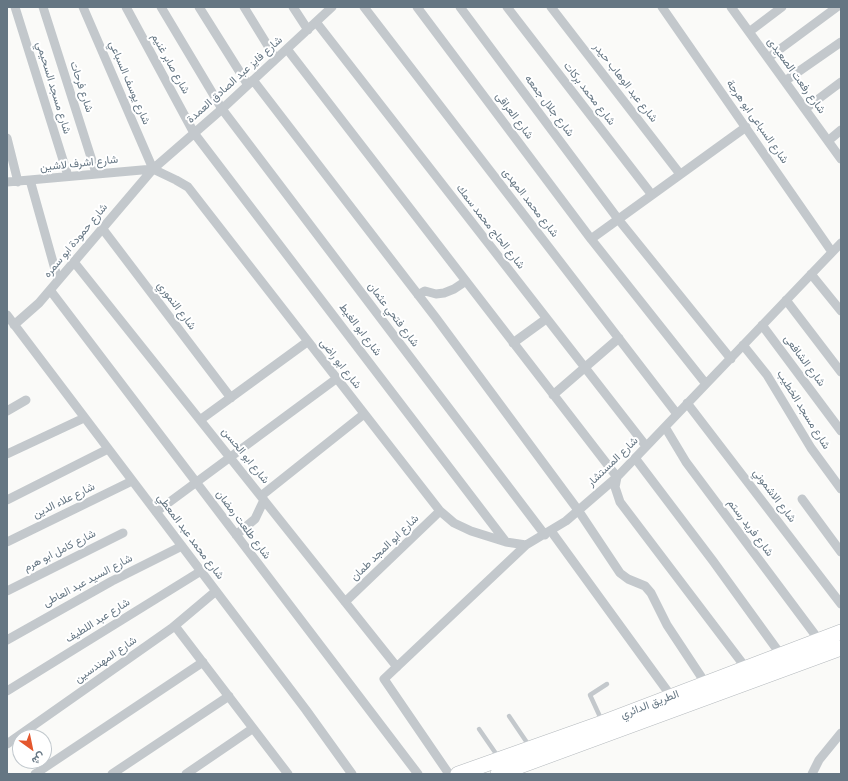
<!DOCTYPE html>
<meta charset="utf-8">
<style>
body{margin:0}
#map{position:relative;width:848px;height:781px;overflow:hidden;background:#fafaf8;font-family:"Roboto Condensed",Vazirmatn,sans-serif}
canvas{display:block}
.frame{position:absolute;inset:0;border:8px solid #657683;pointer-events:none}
.north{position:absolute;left:12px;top:729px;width:40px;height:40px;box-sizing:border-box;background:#fff;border:1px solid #c1c8cd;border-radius:50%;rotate:147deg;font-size:11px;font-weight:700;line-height:16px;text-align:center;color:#657683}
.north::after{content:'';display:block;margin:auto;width:14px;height:18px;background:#e4572e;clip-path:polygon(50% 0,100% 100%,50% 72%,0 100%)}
</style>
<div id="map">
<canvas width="848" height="781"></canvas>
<div class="frame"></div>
<div class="north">ش</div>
</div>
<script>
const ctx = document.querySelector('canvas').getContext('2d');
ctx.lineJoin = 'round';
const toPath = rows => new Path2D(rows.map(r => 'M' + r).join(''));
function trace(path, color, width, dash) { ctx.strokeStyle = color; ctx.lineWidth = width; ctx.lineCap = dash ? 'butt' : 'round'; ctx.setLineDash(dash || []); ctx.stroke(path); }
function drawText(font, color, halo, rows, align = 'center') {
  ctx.font = font + ' "Roboto Condensed",Vazirmatn,sans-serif'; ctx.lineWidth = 4; ctx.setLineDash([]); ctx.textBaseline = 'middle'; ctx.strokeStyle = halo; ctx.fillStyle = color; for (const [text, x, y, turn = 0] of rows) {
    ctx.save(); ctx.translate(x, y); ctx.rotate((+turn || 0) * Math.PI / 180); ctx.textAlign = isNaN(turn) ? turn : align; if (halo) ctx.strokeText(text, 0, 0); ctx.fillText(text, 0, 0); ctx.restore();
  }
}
const service = toPath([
 [509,716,530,747],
 [602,721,590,695,607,684],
 [479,729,499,758]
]);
const minor = toPath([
 [15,7,68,176],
 [43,7,96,173],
 [83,7,153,169],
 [126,7,194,133,506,542],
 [161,7,222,109,545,535],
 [199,7,248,85],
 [244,7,276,59],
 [293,7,308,30],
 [364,7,677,414],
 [417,7,591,239,706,384],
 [460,7,618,219,731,359],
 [507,7,652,195],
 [551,7,680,174],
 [662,7,832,252],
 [731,7,841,159],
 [316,22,646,446],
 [749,32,782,7],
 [287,49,617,477,615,487,620,502,746,668],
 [768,58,837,7],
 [253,80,436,318,578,510,620,573,628,579,645,586,651,593,667,625,706,684],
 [785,81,841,42],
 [805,109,841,82],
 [7,138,18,182],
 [828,141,841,130],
 [30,180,58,280],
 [7,182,153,169,176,180,188,187,440,511,454,523,471,531,506,542,526,545],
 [102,228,231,398],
 [591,239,746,127],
 [74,262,397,667],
 [811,274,841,311],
 [50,290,418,774],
 [418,295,425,291,436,294,444,293,454,289,466,281],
 [786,300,841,372],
 [7,315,306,710,352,774],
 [14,325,39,303,153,169,222,109,332,7],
 [762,325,841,431],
 [513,343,546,319],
 [743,345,767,375,811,448,841,489],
 [553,395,619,338],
 [687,403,841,604],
 [7,411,26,400],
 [200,420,307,342],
 [665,427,686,462,819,640],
 [7,454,84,418],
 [635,458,713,561,781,655],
 [261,496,364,414],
 [802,499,841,552],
 [7,500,108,449],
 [156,512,336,379],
 [551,531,671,696],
 [236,535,255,519,264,500],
 [7,542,132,481],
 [7,591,123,533],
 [345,602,440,511],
 [175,626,288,774],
 [7,640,112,581,182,546],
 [7,691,201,571],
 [7,744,172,628,216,591],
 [35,774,203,662],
 [112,774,229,696],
 [186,774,252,729],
 [449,774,384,679,526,545,566,521,617,477,841,243],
 [812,774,819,760,841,733]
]);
const trunk = toPath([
 [458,774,602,723,841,632],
 [498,774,841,648]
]);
const streetNames = [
 ["شارع صابر غنيم",170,64,61],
 ["شارع رفعت الصعيدى",796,76,54],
 ["شارع فايز عبد الصادق العمدة",235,80,-42],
 ["شارع يوسف السباعي",129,83,67],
 ["شارع عبد الوهاب حيدر",625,83,52],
 ["شارع فرحات",81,87,72],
 ["شارع مسجد السحيمي",53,88,73],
 ["شارع محمد بركات",589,94,52],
 ["شارع جلال جمعه",549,106,53],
 ["شارع العراقى",514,116,53],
 ["شارع السباعى ابو هرجة",757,122,55],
 ["شارع اشرف لاشين",79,164,-6],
 ["شارع محمد المهدى",530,203,52],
 ["شارع الحاج محمد سمك",490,227,52],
 ["شارع حمودة ابو سمره",76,241,-50],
 ["شارع النموري",176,306,53],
 ["شارع فتحي عثمان",393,315,53],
 ["شارع ابو الغيط",360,330,53],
 ["شارع الشافعى",804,361,53],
 ["شارع ابو راضى",340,364,52],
 ["شارع مسجد الخطيب",803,410,58],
 ["شارع ابو الحسن",245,456,51],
 ["شارع المستشار",613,462,-44],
 ["شارع الاشموني",774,496,53],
 ["شارع علاء الدين",64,501,-26],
 ["شارع طلعت رمضان",243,525,53],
 ["شارع فريد رستم",750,528,53],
 ["شارع محمد عبد المعطي",190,537,53],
 ["شارع ابو المجد طمان",385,548,-44],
 ["شارع كامل ابو هرم",60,551,-27],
 ["شارع السيد عبد العاطى",88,581,-28],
 ["شارع عبد اللطيف",98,621,-32],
 ["شارع المهندسين",106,660,-35],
 ["الطريق الدائري",650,705,-21]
];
trace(trunk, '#b4b9bd', 16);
trace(service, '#c3c8cc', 4.5);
trace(minor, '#c3c8cc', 9);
trace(trunk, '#fff', 15);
drawText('11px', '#657683', '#fff', streetNames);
</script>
